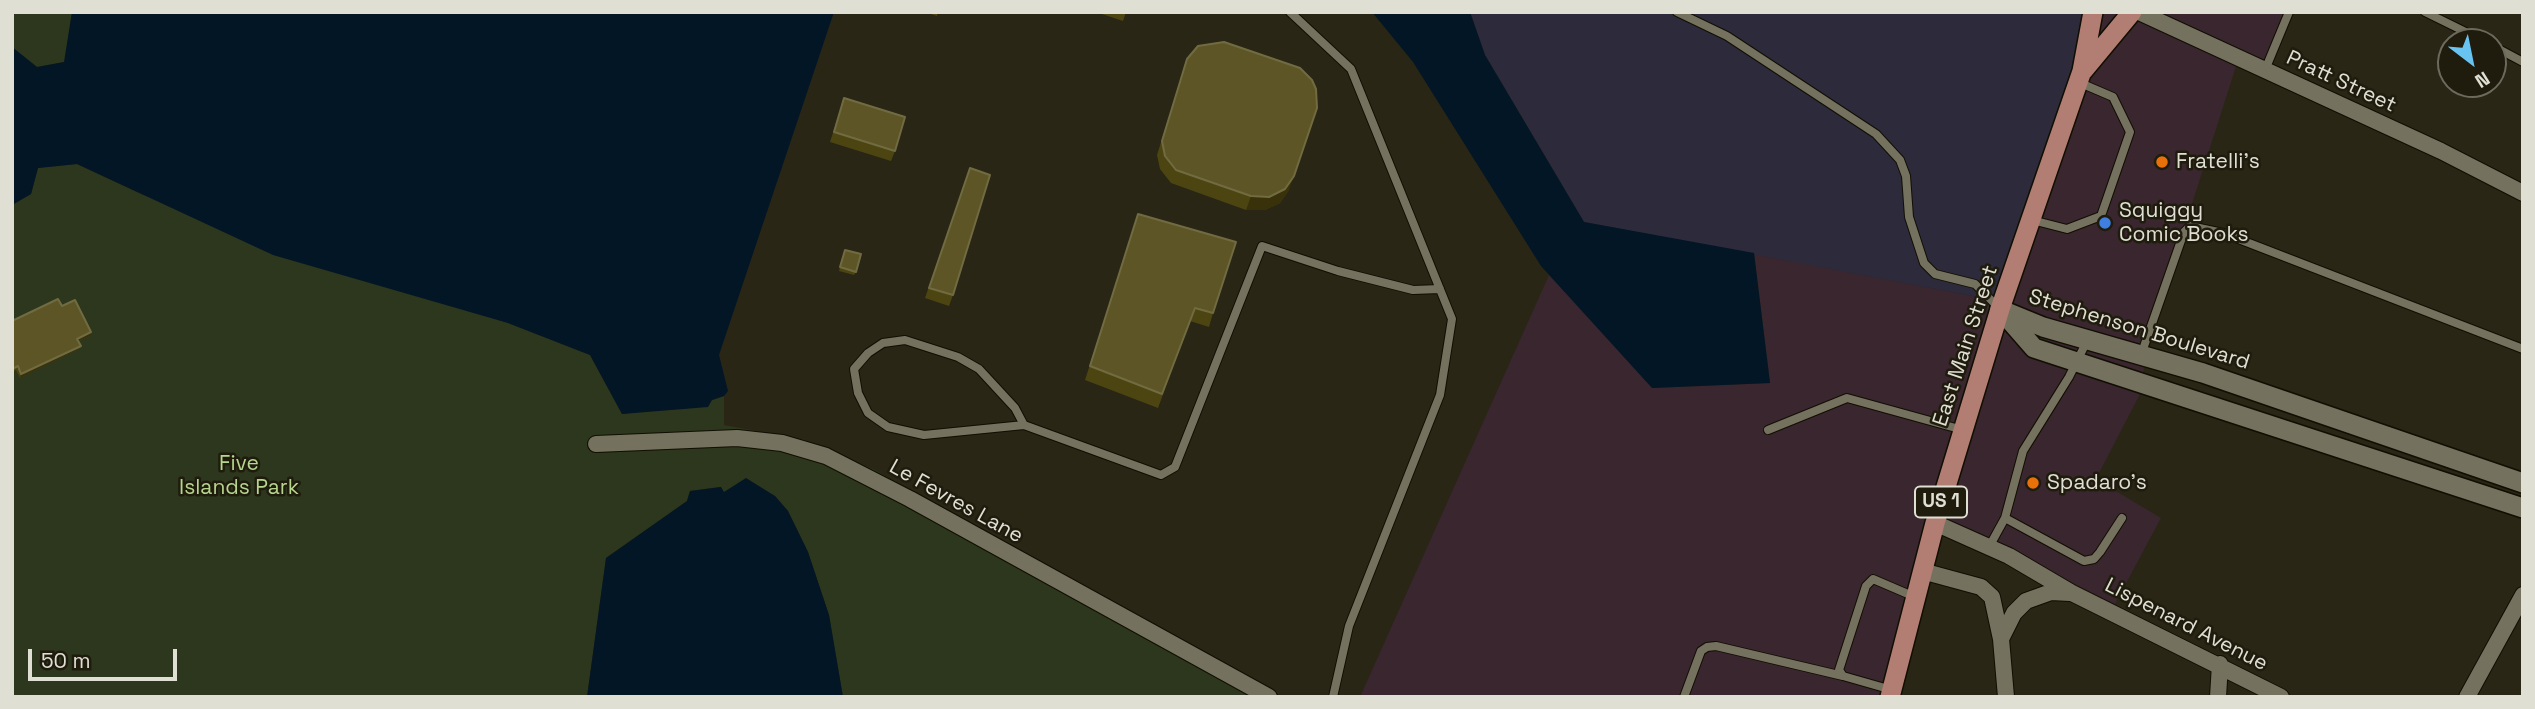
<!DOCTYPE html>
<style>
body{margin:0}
#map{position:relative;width:2535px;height:709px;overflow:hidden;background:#292616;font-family:"Space Grotesk",sans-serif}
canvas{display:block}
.frame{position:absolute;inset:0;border:14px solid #e0dfd4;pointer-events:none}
.north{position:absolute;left:2437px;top:28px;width:70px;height:70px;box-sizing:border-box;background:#1f1c0d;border:2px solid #6c6a5d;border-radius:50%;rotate:148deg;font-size:19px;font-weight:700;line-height:28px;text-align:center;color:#e0dfd4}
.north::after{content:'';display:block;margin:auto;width:24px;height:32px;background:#69c3f1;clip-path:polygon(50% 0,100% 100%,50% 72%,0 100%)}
.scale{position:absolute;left:28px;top:649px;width:149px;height:32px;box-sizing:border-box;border:4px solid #e0dfd4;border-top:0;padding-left:9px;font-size:21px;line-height:24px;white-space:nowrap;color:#e0dfd4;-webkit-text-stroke:5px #1f1c0d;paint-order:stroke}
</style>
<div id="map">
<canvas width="2535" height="709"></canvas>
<div class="frame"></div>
<div class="north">N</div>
<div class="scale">50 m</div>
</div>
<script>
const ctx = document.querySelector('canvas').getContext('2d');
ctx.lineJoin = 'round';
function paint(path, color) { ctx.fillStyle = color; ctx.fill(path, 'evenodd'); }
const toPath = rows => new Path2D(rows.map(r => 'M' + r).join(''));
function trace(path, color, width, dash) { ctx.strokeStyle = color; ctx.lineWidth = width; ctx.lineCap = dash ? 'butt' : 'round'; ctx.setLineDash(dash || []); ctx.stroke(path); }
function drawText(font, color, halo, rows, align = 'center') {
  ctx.font = font + ' "Space Grotesk",sans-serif'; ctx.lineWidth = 5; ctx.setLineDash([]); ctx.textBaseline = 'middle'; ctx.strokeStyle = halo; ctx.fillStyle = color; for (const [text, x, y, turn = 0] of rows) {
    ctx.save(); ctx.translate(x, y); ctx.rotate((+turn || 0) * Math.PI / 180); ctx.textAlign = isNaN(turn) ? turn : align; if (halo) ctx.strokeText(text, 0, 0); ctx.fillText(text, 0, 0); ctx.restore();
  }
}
const commercial = toPath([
 [2087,12,2289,12,2266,64,2240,54,2150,335,2139,396,2096,479,2161,518,2115,604,1943,519,1887,697,1360,697,1549,275,1653,388,1770,383,1754,253,2009,303]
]);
const industrial = toPath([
 [1470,12,2087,12,2086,76,2009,303,1584,222,1485,55]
]);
const green = toPath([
 [12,12,72,12,65,62,37,67,12,47],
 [77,164,141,194,508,323,590,355,622,414,678,407,685,409,724,396,724,425,805,440,873,469,1039,563,1262,697,843,697,829,615,808,552,788,511,775,496,724,493,720,487,690,491,687,501,606,558,587,697,12,697,12,205,31,194,38,168]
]);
const water = toPath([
 [72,12,834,12,719,355,728,391,724,396,712,400,708,407,622,414,590,355,508,323,273,255,77,164,38,168,31,194,12,205,12,47,37,67,64,62],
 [1372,12,1470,12,1485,55,1584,222,1754,253,1770,383,1652,388,1541,266,1413,62],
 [746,478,775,496,788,511,808,552,829,615,843,697,587,697,606,558,687,501,690,491,721,487,724,492]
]);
const service = toPath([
 [1290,12,1351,69,1452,319,1440,395,1349,626,1333,697],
 [1677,12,1727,36,1876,134,1900,160,1906,176,1909,217,1924,263,1935,274,1975,284,1998,307],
 [2425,12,2486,42],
 [2493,46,2523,62],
 [2265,70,2289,12],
 [2032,220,2067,229,2101,216,2130,132,2113,97,2078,82],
 [2141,355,2184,232,2190,226,2223,233,2523,349],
 [1024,425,1015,408,979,369,958,357,905,340,883,343,868,353,854,369,858,393,868,413,888,427,924,435,1024,425,1161,475,1175,467,1262,246,1338,271,1413,290,1440,289],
 [1768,430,1847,398,1963,430],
 [2005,518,2084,561,2094,559,2100,552,2122,518],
 [1989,547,2005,518,2023,451,2069,377,2088,339],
 [1892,690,1843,676,1839,670,1866,586,1873,579,1915,597],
 [1684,697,1701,651,1707,647,1716,646,1843,676]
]);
const minor = toPath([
 [2139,12,2441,151,2523,193],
 [596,444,737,438,782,443,826,456,910,499,1269,697],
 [1935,523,2009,556,2072,593,2281,697],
 [1922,571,1981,587,1992,597,2001,639,2006,697],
 [2001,639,2014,613,2026,601,2051,592,2070,593],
 [2218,697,2220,664],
 [2467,697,2523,595]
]);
const tertiary = toPath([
 [2000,309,2034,348,2523,508],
 [2004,311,2043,327,2203,373,2523,483]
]);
const primary = toPath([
 [2083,71,2132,12],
 [1890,697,1935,523,2000,309,2082,71,2093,12]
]);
const wall = toPath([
 [925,12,938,12,937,16],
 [1096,12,1126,12,1123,21],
 [1187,59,1289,190,1280,203,1265,210,1246,210,1171,183,1160,169,1157,155],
 [844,98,895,151,891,161,830,142],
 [970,168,953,295,949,306,925,298],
 [1138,214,1213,313,1209,327,1190,321,1158,408,1085,380],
 [845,250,856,272,854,275,839,271],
 [62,306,90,336,79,341,81,346,79,349,20,378,16,370,12,372]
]);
const shadedWall = toPath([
 [1294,176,1289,190,1280,203,1265,210,1246,210,1251,196],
 [91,332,90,336,76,342,77,339],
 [81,346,79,349,20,378,21,374]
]);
const building = toPath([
 [1224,42,1300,68,1312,80,1316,89,1317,108,1294,176,1285,189,1269,197,1251,196,1176,170,1165,156,1162,141,1187,59,1198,46,1224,42],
 [844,98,905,117,895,151,834,132,844,98],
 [970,168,990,175,953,295,929,288,970,168],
 [1138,214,1236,242,1213,313,1195,308,1162,394,1090,366,1138,214],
 [845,250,861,254,856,272,840,267,845,250],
 [58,299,62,306,75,300,91,332,77,339,81,346,21,374,18,366,12,369,12,321,58,299]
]);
const markers = [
 [2162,162,7,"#e8710a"],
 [2105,223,7,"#3f7fe0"],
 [2033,483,7,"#e8710a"]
];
const shields = [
 [1941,502,52]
];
const shieldNames = [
 ["US 1",1941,502]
];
const streetNames = [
 ["Pratt Street",2341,82,25],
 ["Stephenson Boulevard",2139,330,17],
 ["East Main Street",1966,346,-72],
 ["Le Fevres Lane",956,502,29],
 ["Lispenard Avenue",2186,625,27]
];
const poiNames = [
 ["Fratelli's",2176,162],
 ["Squiggy",2119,211],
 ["Comic Books",2119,235],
 ["Spadaro's",2047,483]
];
const parkNames = [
 ["Five",239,464],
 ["Islands Park",239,488]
];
paint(commercial, '#39262e');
paint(industrial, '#2c2a3b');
paint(green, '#2c371d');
paint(water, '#031626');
trace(service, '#110e02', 10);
trace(minor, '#110e02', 18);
trace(tertiary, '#110e02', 22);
trace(primary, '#110e02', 22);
trace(service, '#74715f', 8);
trace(minor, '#74715f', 16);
trace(tertiary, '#74715f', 19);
trace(primary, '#b27e73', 19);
paint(wall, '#4d4511');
paint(shadedWall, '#38310a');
paint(building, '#5d5526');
trace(building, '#716b41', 2);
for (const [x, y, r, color] of markers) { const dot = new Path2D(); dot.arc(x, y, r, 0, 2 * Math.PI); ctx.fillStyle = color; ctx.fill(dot); trace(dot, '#1f1c0d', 2.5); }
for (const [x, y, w] of shields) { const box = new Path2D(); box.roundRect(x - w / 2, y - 15.5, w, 31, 5); ctx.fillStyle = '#1f1c0d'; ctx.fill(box); trace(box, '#e0dfd4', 2); }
drawText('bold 19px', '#e0dfd4', null, shieldNames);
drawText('21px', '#e0dfd4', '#1f1c0d', streetNames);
drawText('21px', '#e0dfd4', '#1f1c0d', poiNames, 'left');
drawText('21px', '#b6d58e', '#1f1c0d', parkNames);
</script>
